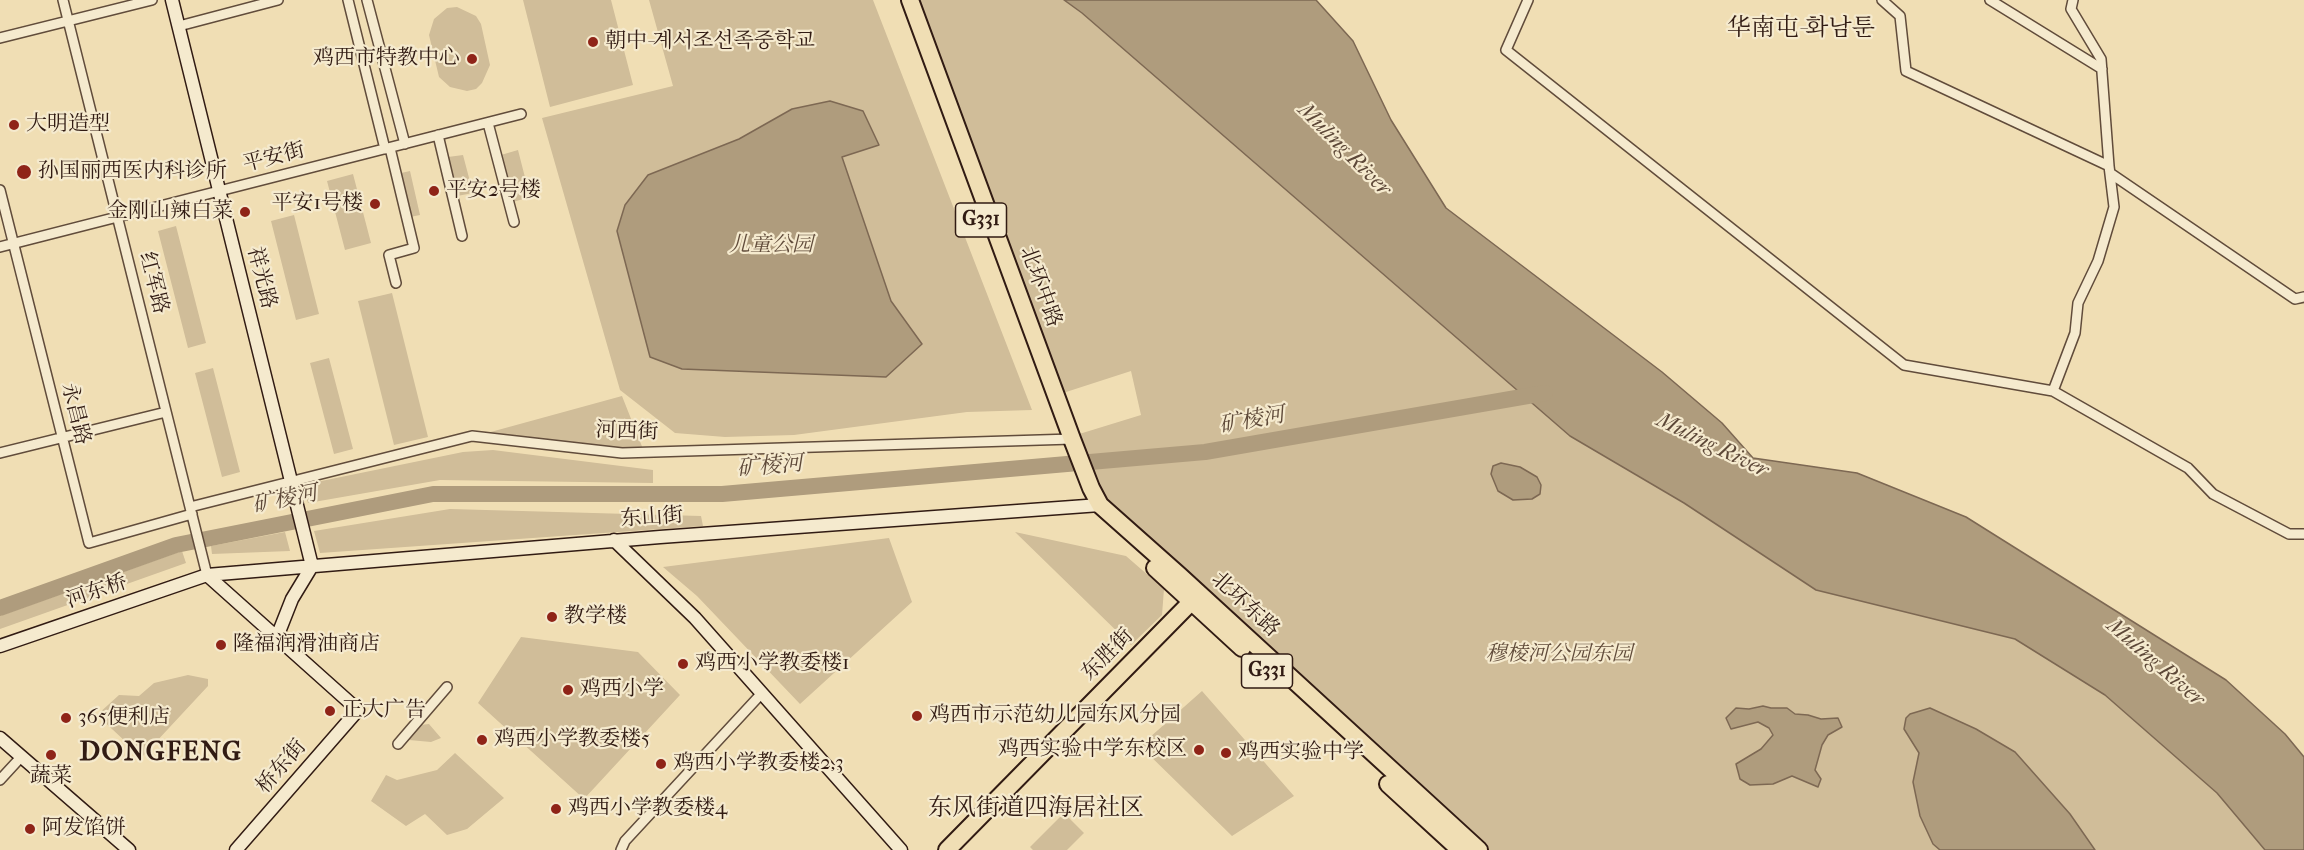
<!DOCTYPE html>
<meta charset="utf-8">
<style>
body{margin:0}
canvas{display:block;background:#f0deb4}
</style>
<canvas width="2304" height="850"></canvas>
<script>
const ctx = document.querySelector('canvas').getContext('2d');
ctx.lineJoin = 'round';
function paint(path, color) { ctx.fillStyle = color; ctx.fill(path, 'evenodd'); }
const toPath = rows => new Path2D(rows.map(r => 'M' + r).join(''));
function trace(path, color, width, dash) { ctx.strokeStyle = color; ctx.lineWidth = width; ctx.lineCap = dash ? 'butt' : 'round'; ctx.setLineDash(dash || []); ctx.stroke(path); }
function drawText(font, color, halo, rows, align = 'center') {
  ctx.font = font + ' "IM FELL French Canon","Noto Serif SC","Noto Serif KR",serif'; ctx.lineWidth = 4.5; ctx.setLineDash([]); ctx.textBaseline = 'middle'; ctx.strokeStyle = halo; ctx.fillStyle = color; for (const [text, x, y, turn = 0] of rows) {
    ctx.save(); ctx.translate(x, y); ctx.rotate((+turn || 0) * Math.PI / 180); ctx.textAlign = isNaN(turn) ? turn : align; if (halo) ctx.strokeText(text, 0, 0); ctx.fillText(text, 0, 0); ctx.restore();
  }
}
const green = toPath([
 [523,0,611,0,633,85,550,107],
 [649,0,873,0,1032,410,967,412,794,435,725,437,675,433,620,390,542,118,673,86],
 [918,0,1064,0,1082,13,1570,436,1684,503,1816,590,2015,639,2105,695,2217,793,2265,850,1483,850,1103,501,1076,435,1141,415,1131,371,1063,393],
 [457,7,476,16,481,24,490,65,482,83,476,89,467,91,450,87,439,77,429,35,434,19,447,8],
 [518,150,530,197,513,202,501,155],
 [463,155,473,193,457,196,448,157],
 [410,171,420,215,410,217,401,173],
 [353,174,371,243,345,250,327,181],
 [294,215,319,314,296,320,271,221],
 [176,226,206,343,188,348,158,231],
 [392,293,428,437,394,445,358,301],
 [329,358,353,449,334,454,310,363],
 [213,368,240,472,222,477,195,373],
 [622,396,643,449,619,450,487,433],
 [493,450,653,470,653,483,440,480,308,503,302,485,463,452],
 [450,509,701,516,703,526,320,553,314,531],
 [285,532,290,551,212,554,211,546],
 [1015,532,1126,556,1164,589,1162,615,1131,645],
 [889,538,912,602,800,704,697,596,663,567],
 [182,551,186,563,0,629,0,616],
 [521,637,638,652,680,695,584,799,478,703],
 [188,675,208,679,208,686,142,757,97,715,119,695,139,696,154,683],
 [1202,691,1294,796,1232,836,1140,746],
 [429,724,441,738,431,742,409,740,420,725],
 [455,753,504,798,467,829,447,835,425,814,406,826,371,801,386,775,397,780,437,770],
 [1064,813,1084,833,1067,850,1033,850,1030,847]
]);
const water = toPath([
 [1064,0,1316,0,1353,41,1391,120,1446,208,1662,372,1722,423,1753,458,1857,473,1966,517,2226,680,2285,734,2304,757,2304,850,2265,850,2217,793,2105,695,2015,639,1816,590,1684,503,1570,436,1082,13,1064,0],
 [830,101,863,111,879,145,842,157,891,301,922,344,886,377,682,369,650,357,617,231,625,205,648,175,739,139,792,109,830,101],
 [1501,463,1520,467,1537,477,1541,485,1540,494,1532,499,1513,500,1498,491,1491,474,1493,466,1501,463],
 [1763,706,1771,708,1787,708,1795,714,1808,715,1821,719,1838,718,1842,727,1828,735,1822,745,1815,770,1821,779,1818,787,1792,776,1773,784,1750,785,1740,779,1736,764,1761,749,1773,735,1769,728,1758,722,1731,729,1726,718,1736,708,1749,709,1763,706],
 [1930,708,1976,729,2015,752,2070,814,2095,850,1940,850,1933,844,1920,816,1913,782,1919,753,1904,729,1906,718,1910,714,1930,708]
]);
const river = toPath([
 [0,608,176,545,433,494,722,494,1205,452,1545,393]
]);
const street = toPath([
 [63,0,207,575],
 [348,0,385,149],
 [367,0,405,144],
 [1528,0,1506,50,1904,365,2053,391],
 [1882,0,1900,16,1906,71,2109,166,2114,207,2098,261,2078,303,2075,333,2053,391,2188,468,2213,494,2289,534,2304,534],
 [1990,0,2102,69],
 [2073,0,2071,9,2101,59,2109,166],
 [179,26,278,0],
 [0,38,152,0],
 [488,123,514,222],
 [438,135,462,236],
 [390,148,414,248,389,255,396,283],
 [2110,173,2295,299,2304,297],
 [0,190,89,543,192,514],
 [0,247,521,114],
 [0,453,166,412],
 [190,507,472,436,622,453,1072,439],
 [398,744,447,687],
 [0,780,22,756],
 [621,850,625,841,762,693]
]);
const secondary = toPath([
 [172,0,312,566,292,599,277,637],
 [614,540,695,618,901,850],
 [207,575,358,710,236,850],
 [0,646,207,575,660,537,1100,505],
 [0,738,129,850]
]);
const highway = toPath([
 [910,0,1072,439,1091,488,1100,505,1180,576,1479,850],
 [1155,568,1242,648],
 [1388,784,1460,850],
 [947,850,1199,594]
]);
const markers = [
 [593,42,6,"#8f2418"],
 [472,59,6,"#8f2418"],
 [14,125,6,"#8f2418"],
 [24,172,8,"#8f2418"],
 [434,191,6,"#8f2418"],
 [375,204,6,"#8f2418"],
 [245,212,6,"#8f2418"],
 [552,617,6,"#8f2418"],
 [221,645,6,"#8f2418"],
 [683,664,6,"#8f2418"],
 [568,690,6,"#8f2418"],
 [330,711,6,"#8f2418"],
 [917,716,6,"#8f2418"],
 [66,718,6,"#8f2418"],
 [482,740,6,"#8f2418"],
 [1199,750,6,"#8f2418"],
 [1226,753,6,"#8f2418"],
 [51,755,6,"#8f2418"],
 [661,764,6,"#8f2418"],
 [556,809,6,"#8f2418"],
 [30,829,6,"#8f2418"]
];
const shields = [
 [981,220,51],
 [1267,671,51]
];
const shieldNames = [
 ["G331",981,220],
 ["G331",1267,671]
];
const poiNames = [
 ["朝中-계서조선족중학교",605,42],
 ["鸡西市特教中心",460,59,"right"],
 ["大明造型",26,125],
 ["孙国丽西医内科诊所",38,172],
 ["平安2号楼",446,191],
 ["平安1号楼",363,204,"right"],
 ["金刚山辣白菜",233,212,"right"],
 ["教学楼",564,617],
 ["隆福润滑油商店",233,645],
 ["鸡西小学教委楼1",695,664],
 ["鸡西小学",580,690],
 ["正大广告",342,711],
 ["鸡西市示范幼儿园东风分园",929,716],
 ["365便利店",78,718],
 ["鸡西小学教委楼5",494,740],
 ["鸡西实验中学东校区",1187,750,"right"],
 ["鸡西实验中学",1238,753],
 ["鸡西小学教委楼2,3",673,764],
 ["蔬菜",51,777,"center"],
 ["鸡西小学教委楼4",568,809],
 ["阿发馅饼",42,829]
];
const streetNames = [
 ["平安街",274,158,-14],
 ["祥光路",261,278,76],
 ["红军路",153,283,76],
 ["北环中路",1040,287,70],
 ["永昌路",75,414,76],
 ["河西街",627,432,2],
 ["东山街",652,518,-4],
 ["河东桥",97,592,-19],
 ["北环东路",1245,605,43],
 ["东胜街",1108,655,-45],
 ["桥东街",282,767,-49]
];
const parkNames = [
 ["儿童公园",771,246],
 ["穆棱河公园东园",1559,655]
];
const waterNames = [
 ["Muling River",1344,150,45],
 ["矿棱河",1252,421,-10],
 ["Muling River",1712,446,26],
 ["矿棱河",770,467,-5],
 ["矿棱河",285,500,-11],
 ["Muling River",2155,663,41]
];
const quarterNames = [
 ["华南屯-화남툰",1801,29],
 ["东风街道四海居社区",1036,809]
];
const districtNames = [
 ["DONGFENG",161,753]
];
paint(green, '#d0bd99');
paint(water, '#af9c7d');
trace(water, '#7d6853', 1.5);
trace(river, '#af9c7d', 16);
trace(street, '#614c3b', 12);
trace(secondary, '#311b13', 15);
trace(highway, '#311b13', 20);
trace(street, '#f5eace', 9);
trace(secondary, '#f5eace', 12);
trace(highway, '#f0deb4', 16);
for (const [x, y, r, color] of markers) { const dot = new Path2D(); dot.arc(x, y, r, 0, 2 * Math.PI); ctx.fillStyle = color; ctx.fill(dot); trace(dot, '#f5eace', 2); }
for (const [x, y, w] of shields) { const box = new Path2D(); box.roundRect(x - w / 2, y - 17, w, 34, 4.5); ctx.fillStyle = '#f5eace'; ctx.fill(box); trace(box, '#311b13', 1.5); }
drawText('bold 20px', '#311b13', null, shieldNames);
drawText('21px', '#311b13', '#f5eace', poiNames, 'left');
drawText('21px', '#311b13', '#f5eace', streetNames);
drawText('italic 21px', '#614c3b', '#f5eace', parkNames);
drawText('italic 22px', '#5d4838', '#f5eace', waterNames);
drawText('24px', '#311b13', '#f5eace', quarterNames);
ctx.letterSpacing = '1.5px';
drawText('bold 27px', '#311b13', '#f5eace', districtNames);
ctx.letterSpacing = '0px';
</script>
